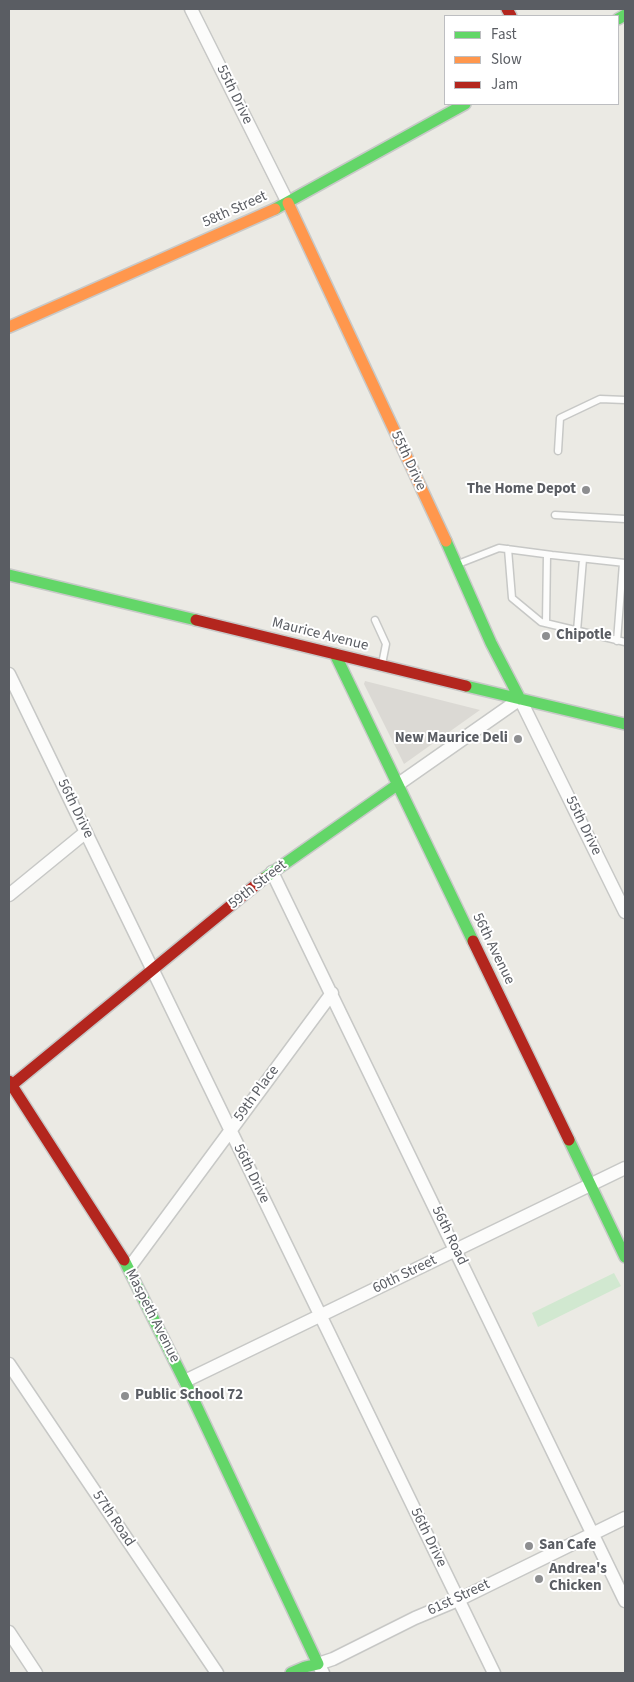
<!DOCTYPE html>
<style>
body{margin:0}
#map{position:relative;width:634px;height:1682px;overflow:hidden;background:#ebeae4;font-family:"Source Sans 3",sans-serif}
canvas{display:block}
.frame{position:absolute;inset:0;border:10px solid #5a5d63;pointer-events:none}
.legend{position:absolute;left:444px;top:15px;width:175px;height:90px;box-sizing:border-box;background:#fff;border:1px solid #bdbec1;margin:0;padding:6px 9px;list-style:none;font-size:15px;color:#5a5d63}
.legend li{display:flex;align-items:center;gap:10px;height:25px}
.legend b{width:25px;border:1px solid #bdbec1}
</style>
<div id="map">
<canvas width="634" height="1682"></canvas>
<div class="frame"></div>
<ul class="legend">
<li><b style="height:6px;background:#63d668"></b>Fast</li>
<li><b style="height:6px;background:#ff974d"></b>Slow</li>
<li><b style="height:6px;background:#b3261e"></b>Jam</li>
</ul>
</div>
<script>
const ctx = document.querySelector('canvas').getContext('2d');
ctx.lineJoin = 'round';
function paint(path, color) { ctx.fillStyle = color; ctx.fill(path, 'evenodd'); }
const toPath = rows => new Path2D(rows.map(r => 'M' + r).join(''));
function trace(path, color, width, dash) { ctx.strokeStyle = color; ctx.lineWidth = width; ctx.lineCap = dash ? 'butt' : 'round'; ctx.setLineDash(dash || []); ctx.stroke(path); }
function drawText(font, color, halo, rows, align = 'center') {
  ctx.font = font + ' "Source Sans 3",sans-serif'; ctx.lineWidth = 4; ctx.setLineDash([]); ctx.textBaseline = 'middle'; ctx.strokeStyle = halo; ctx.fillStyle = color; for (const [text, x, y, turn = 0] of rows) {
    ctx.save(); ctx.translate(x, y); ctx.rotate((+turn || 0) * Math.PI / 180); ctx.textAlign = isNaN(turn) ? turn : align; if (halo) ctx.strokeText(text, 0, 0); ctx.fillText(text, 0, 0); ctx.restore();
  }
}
const industrial = toPath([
 [365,681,480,710,404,764,364,684]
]);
const green = toPath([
 [614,1273,621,1286,538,1327,532,1313]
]);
const lane = toPath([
 [558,451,560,418,600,399,625,400],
 [555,515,625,519],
 [508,549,512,598,541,622,625,642],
 [458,564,499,548,552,555,625,563],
 [375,620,386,644,382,664],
 [546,623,547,555],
 [577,631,583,559],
 [617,641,623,563]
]);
const street = toPath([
 [191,9,288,203],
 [9,674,494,1673],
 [397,785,520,699,625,912],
 [272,872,625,1601],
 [9,895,86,832],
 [129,1268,332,993],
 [9,1364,217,1673],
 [185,1381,625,1168],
 [9,1632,36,1673],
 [323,1673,318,1664,333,1659,415,1618,458,1600,625,1518]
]);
const fast = toPath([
 [618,19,625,15],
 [275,209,465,104],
 [446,541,491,643,520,699],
 [9,575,196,620],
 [335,654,473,941],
 [466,686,625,724],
 [263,879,397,785],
 [569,1140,625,1257],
 [124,1260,189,1390,318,1664,305,1667,291,1673]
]);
const slow = toPath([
 [288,203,446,541],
 [9,327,275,209]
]);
const jam = toPath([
 [507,9,511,16],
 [196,620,466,686],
 [473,941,569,1140],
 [9,1081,124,1260],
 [12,1085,263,879]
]);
const markers = [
 [586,490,5,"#8d8e90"],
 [546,636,5,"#8d8e90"],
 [518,739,5,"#8d8e90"],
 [125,1396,5,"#8d8e90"],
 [529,1546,5,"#8d8e90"],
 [539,1579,5,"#8d8e90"]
];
const streetNames = [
 ["55th Drive",234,95,64],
 ["58th Street",235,210,-24],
 ["55th Drive",408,461,65],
 ["Maurice Avenue",320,635,14],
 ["56th Drive",75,809,64],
 ["55th Drive",583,826,64],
 ["59th Street",258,885,-38],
 ["56th Avenue",493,949,64],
 ["59th Place",257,1094,-54],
 ["56th Drive",251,1174,64],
 ["56th Road",449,1236,64],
 ["60th Street",405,1275,-26],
 ["Maspeth Avenue",152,1316,63],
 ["57th Road",113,1519,56],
 ["56th Drive",428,1538,64],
 ["61st Street",459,1598,-25]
];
const poiNames = [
 ["The Home Depot",576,490,"right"],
 ["Chipotle",556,636],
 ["New Maurice Deli",508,739,"right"],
 ["Public School 72",135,1396],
 ["San Cafe",539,1546],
 ["Andrea's",549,1570],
 ["Chicken",549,1587]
];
paint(industrial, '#dbd9d4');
paint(green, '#d1e8d0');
trace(lane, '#c7c8c6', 9);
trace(street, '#c7c8c6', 15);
trace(fast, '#c8c9c8', 14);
trace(slow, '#c8c9c8', 14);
trace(jam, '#c8c9c8', 14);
trace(lane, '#fcfcfb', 6);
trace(street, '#fcfcfb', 12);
trace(fast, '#63d668', 11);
trace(slow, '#ff974d', 11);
trace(jam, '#b3261e', 11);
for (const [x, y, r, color] of markers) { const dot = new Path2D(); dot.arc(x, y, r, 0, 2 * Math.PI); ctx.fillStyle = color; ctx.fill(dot); trace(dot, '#fff', 2); }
drawText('15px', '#5a5d63', '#fff', streetNames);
drawText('bold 15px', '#5a5d63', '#fff', poiNames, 'left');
</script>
